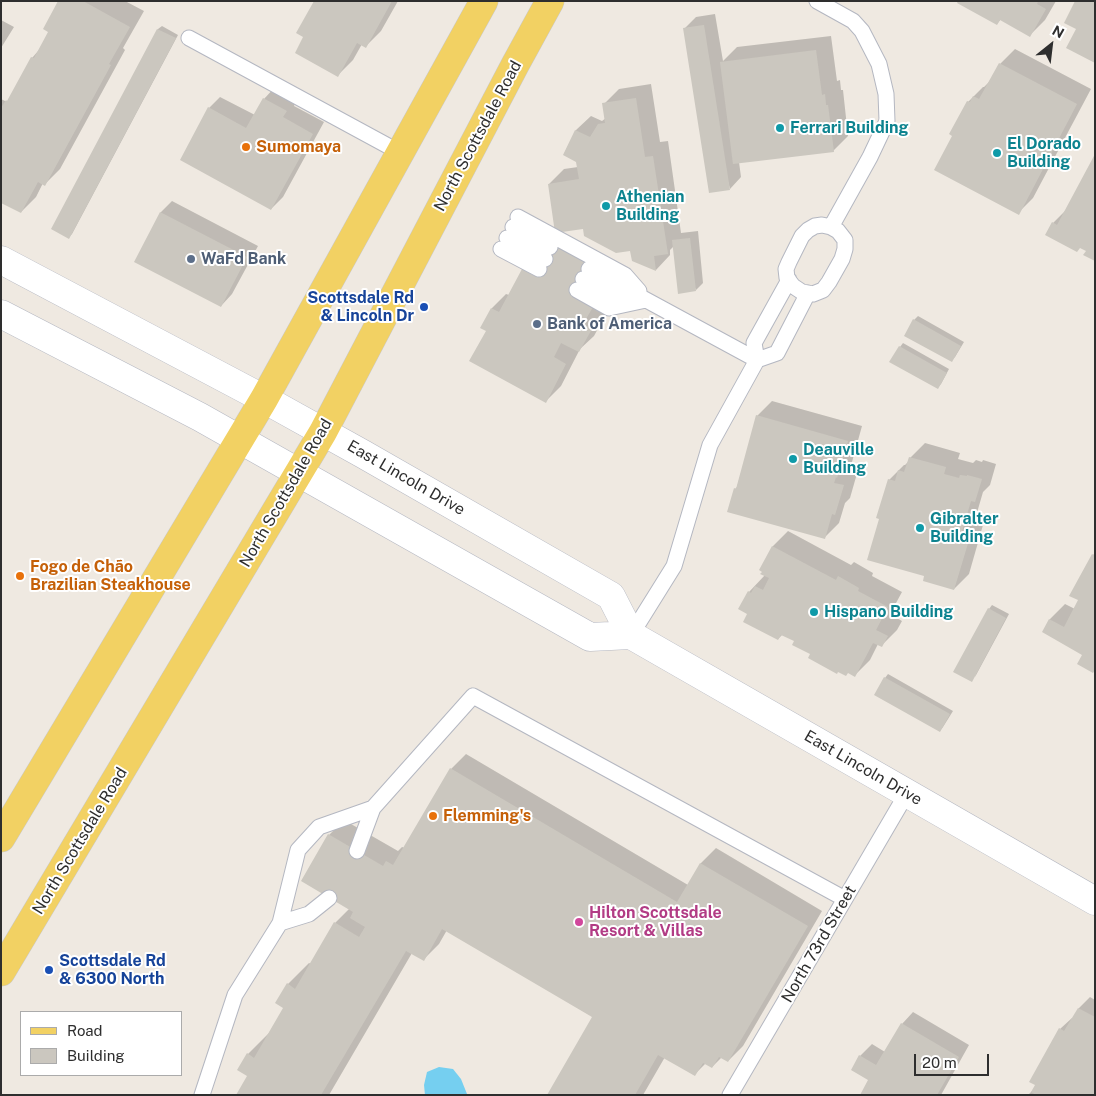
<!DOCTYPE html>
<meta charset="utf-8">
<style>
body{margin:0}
#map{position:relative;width:1096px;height:1096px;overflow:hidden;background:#efe9e1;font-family:"Public Sans",sans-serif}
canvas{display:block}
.frame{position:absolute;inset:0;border:2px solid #2e2e2e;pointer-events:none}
.legend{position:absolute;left:20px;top:1011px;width:162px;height:65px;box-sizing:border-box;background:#fff;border:1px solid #ababab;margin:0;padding:6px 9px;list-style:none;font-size:15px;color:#2e2e2e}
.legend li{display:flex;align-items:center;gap:10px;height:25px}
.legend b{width:25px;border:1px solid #ababab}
.north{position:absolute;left:1026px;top:20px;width:50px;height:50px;-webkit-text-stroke:4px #fff;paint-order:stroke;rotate:29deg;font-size:14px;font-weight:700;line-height:20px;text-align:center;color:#2e2e2e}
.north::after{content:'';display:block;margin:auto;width:18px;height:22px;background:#2e2e2e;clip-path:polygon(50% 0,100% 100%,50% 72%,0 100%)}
.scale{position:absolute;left:914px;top:1054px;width:75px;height:22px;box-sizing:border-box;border:2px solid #2e2e2e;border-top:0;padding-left:6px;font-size:15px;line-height:18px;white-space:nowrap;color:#2e2e2e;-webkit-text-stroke:4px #fff;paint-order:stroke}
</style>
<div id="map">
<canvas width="1096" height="1096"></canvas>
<div class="frame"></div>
<ul class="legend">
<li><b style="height:6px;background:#f2d163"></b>Road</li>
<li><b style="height:14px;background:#cbc7bf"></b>Building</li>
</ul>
<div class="north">N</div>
<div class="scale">20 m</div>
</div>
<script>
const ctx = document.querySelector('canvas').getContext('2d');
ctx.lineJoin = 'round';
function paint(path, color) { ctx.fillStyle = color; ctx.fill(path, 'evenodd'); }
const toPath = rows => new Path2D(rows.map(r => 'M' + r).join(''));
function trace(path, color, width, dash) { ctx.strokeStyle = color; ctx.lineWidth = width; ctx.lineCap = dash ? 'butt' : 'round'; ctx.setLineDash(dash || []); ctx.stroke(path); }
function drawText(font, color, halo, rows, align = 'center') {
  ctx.font = font + ' "Public Sans",sans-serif'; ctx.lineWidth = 4; ctx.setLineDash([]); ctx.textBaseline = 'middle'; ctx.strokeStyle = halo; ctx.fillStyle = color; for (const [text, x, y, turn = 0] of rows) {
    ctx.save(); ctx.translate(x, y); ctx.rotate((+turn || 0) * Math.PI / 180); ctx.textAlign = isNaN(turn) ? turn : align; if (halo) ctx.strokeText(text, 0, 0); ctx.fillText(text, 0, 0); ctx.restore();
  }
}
const water = toPath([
 [439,1067,453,1069,461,1079,467,1094,466,1095,425,1095,424,1085,427,1072]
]);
const shadow = toPath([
 [60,1,125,1,144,11,123,48,125,50,60,169,45,184,43,183,36,197,21,212,1,201,1,99,7,102,32,58,39,50,50,31],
 [315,1,398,1,381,31,366,46,362,44,353,60,338,75,305,36],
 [960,1,1056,1,1045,20,1030,35,1001,19,997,24],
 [715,14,723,61,737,47,831,36,837,81,840,80,841,90,843,90,848,136,833,151,739,162,741,177,730,189,685,28,696,17],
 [1,20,14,27,1,48],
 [162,26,178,35,72,234,69,237,52,229,158,29],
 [1015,49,1091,89,1033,198,1018,213,954,136,968,102,983,87,984,87,989,82,1000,64],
 [651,84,660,142,668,141,681,233,698,231,703,283,696,290,674,246,670,250,670,255,656,270,631,249,584,227,549,184,564,169,578,167,578,161,564,154,576,130,591,116,602,121,606,118,604,104,619,89],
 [275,87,297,99,294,106,324,122,283,197,271,209,209,108,220,97,255,115,264,99],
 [172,201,258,246,232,294,221,306,136,261,161,212],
 [1067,209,1087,251,1053,223],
 [536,278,607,292,606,314,594,336,580,349,561,386,546,401,487,330,492,308,506,294,509,295],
 [918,316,964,342,955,357,952,360,914,320],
 [903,343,949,369,941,384,937,388,900,347],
 [772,401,862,426,852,462,850,464,849,468,858,470,850,498,845,503,839,523,824,538,735,489,737,487,757,416],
 [925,443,960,453,958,459,973,463,976,460,982,462,983,460,996,464,990,485,983,492,974,523,983,525,969,574,954,589,926,575,880,518,889,480,904,465,905,465,909,461,910,458],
 [788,531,851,565,854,562,873,573,872,576,902,592,890,614,902,621,897,630,882,645,878,644,870,660,855,675,812,653,796,641,783,634,778,639,749,613,740,609,749,592,765,575,763,571,760,570,773,546],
 [1095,553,1095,669,1084,654,1044,631,1050,619,1065,604,1075,609,1080,599,1093,555],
 [992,605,1009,614,975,677,989,609],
 [888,674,953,711,943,727,940,731,885,678],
 [466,754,688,885,701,863,716,848,822,911,743,1046,728,1061,722,1057,712,1067,706,1063,694,1075,665,1057,643,1095,548,1095,593,1017,447,930,439,944,424,959,412,953,329,1095,237,1095,249,1075,248,1054,269,1033,285,1007,288,984,309,963,311,964,335,923,350,908,302,881,329,835,344,820,398,851,402,847,405,848,451,769],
 [1090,997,1095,1000,1095,1095,1028,1095,1034,1089,1060,1029,1072,1018,1073,1018,1079,1008],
 [913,1012,969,1045,941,1095,861,1095,870,1080,852,1070,860,1056,872,1044,885,1052,902,1024]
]);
const building = toPath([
 [58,1,83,1,130,27,109,64,111,65,45,186,38,182,21,213,1,203,1,108,6,100,7,101,31,57,34,58,48,32,43,29],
 [314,1,392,1,366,48,357,43,338,77,295,53,303,37,296,33],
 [958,1,1038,1,1037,4,1046,9,1030,37,1000,20,997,25,957,3],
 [1075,1,1095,1,1095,63,1066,48,1076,29,1064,23],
 [704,25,730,190,709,193,683,28],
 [157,29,176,38,69,239,51,229],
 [816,50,822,95,825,94,826,105,828,105,834,152,733,164,720,62],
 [999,63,1077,104,1019,215,934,170,952,136,949,134,967,101,970,102,973,96,979,99],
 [263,98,287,111,283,117,313,134,271,210,180,160,208,107,246,128],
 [636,98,645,157,653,156,668,254,654,256,656,271,632,261,630,251,616,253,584,236,583,229,555,233,548,184,579,179,576,162,563,155,575,130,590,137,598,124,605,123,602,103],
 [1095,154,1095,261,1083,255,1086,251,1080,248,1077,252,1045,235,1052,222,1057,225],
 [160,212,247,257,221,307,134,262],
 [690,238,696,291,678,294,672,240],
 [555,239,594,259,574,297,593,307,583,324,592,329,579,352,561,343,554,357,566,364,546,403,469,361,486,331,480,328,491,308,499,312,522,269,535,276],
 [913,319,961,346,952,362,904,336],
 [899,346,947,373,938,389,889,362],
 [756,415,848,441,837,478,836,477,834,483,844,485,835,515,832,514,825,539,727,512,734,488,736,489],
 [909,457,946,467,944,474,959,478,960,475,967,476,967,475,982,479,975,502,971,501,960,538,969,540,954,590,923,581,924,576,867,560,879,519,876,518,888,479,895,481,898,470,904,472],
 [772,546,836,580,838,576,859,588,858,591,888,607,876,630,888,636,882,647,873,643,855,677,848,673,846,676,838,672,837,674,808,658,810,654,792,645,794,641,781,635,778,640,743,622,747,614,738,609,748,591,751,593,755,586,763,590,769,578,760,574,762,572,759,570],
 [1092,554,1095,556,1095,670,1093,673,1077,664,1082,655,1042,632,1049,619,1064,627,1078,600,1069,596],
 [988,608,1006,618,972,682,953,672],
 [884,677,950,714,940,732,874,695],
 [450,768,677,902,700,863,808,926,728,1062,719,1057,712,1068,703,1063,695,1076,658,1055,635,1095,547,1095,592,1017,442,929,424,961,406,951,321,1095,236,1095,247,1076,237,1070,247,1053,254,1058,283,1008,275,1003,287,983,295,989,334,922,359,937,365,927,350,918,353,912,301,881,328,834,383,866,386,861,393,865],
 [1078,1008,1095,1017,1095,1092,1093,1095,1036,1095,1031,1092,1035,1085,1029,1082,1059,1028,1064,1031],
 [901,1023,959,1057,937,1095,860,1095,868,1080,851,1070,859,1055,876,1065]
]);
const service = toPath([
 [817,1,853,21,862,31,879,64,886,94,887,121,870,157,831,227],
 [189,38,401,153],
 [518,217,625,275,639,291],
 [822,225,831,227,838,231,845,240,845,249,842,259,829,282,823,290,813,294,802,292,793,286,787,278,786,269,789,262,802,236,808,230,815,226,822,225],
 [513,227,550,247],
 [507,238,545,259],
 [501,249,539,269],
 [589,269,757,360,710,445,674,566,631,635],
 [583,279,615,296,635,298],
 [789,280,754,343,757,360,777,353,808,293],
 [577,290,609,308,646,300],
 [357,851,373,808],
 [280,923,309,914,329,898],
 [202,1095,235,995,280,923,298,850,319,827,373,808,473,696,845,899],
 [730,1095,907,793]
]);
const secondary = toPath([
 [1,260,264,399,363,454,611,596,631,635,1095,901],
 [1,314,200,417,590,637,631,635]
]);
const primary = toPath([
 [1,838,264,399,484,1],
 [1,972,323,432,515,65,550,1]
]);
const markers = [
 [780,128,5,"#0f9aa8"],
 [246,147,5,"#e8710a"],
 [997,153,5,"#0f9aa8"],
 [606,206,5,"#0f9aa8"],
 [191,259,5,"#5c6f8a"],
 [424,307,5,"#1a4fb4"],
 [537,324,5,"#5c6f8a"],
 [793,459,5,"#0f9aa8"],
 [920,528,5,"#0f9aa8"],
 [20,576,5,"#e8710a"],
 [814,612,5,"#0f9aa8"],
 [433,816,5,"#e8710a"],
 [579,922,5,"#d1479c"],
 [49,970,5,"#1a4fb4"]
];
const cultureNames = [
 ["Ferrari Building",790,128],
 ["El Dorado",1007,144],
 ["Building",1007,162],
 ["Athenian",616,197],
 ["Building",616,215],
 ["Deauville",803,450],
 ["Building",803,468],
 ["Gibralter",930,519],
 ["Building",930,537],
 ["Hispano Building",824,612]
];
const streetNames = [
 ["North Scottsdale Road",478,136,-62],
 ["East Lincoln Drive",406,478,30],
 ["North Scottsdale Road",286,493,-60],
 ["East Lincoln Drive",863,768,30],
 ["North Scottsdale Road",80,841,-59],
 ["North 73rd Street",819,944,-60]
];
const foodNames = [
 ["Sumomaya",256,147],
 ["Fogo de Chão",30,567],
 ["Brazilian Steakhouse",30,585],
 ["Flemming's",443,816]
];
const serviceNames = [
 ["WaFd Bank",201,259],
 ["Bank of America",547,324]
];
const transitNames = [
 ["Scottsdale Rd",414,298],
 ["& Lincoln Dr",414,316],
 ["Scottsdale Rd",59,961,"left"],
 ["& 6300 North",59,979,"left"]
];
const hotelNames = [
 ["Hilton Scottsdale",589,913],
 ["Resort & Villas",589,931]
];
paint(water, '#75cff0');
paint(shadow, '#0003');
paint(building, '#cbc7bf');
trace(service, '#b4b7c1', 17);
trace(secondary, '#b4b7c1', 29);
trace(primary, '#c9c9c9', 29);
trace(service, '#fff', 15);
trace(secondary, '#fff', 28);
trace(primary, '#f2d163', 28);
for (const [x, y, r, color] of markers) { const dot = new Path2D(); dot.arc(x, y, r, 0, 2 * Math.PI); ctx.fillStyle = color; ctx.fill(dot); trace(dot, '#fff', 2); }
drawText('bold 16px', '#0d838f', '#fff', cultureNames, 'left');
drawText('16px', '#2e2e2e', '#fff', streetNames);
drawText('bold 16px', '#c56008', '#fff', foodNames, 'left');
drawText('bold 16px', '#4e5e75', '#fff', serviceNames, 'left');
drawText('bold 16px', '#164399', '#fff', transitNames, 'right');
drawText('bold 16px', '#b23c85', '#fff', hotelNames, 'left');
</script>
